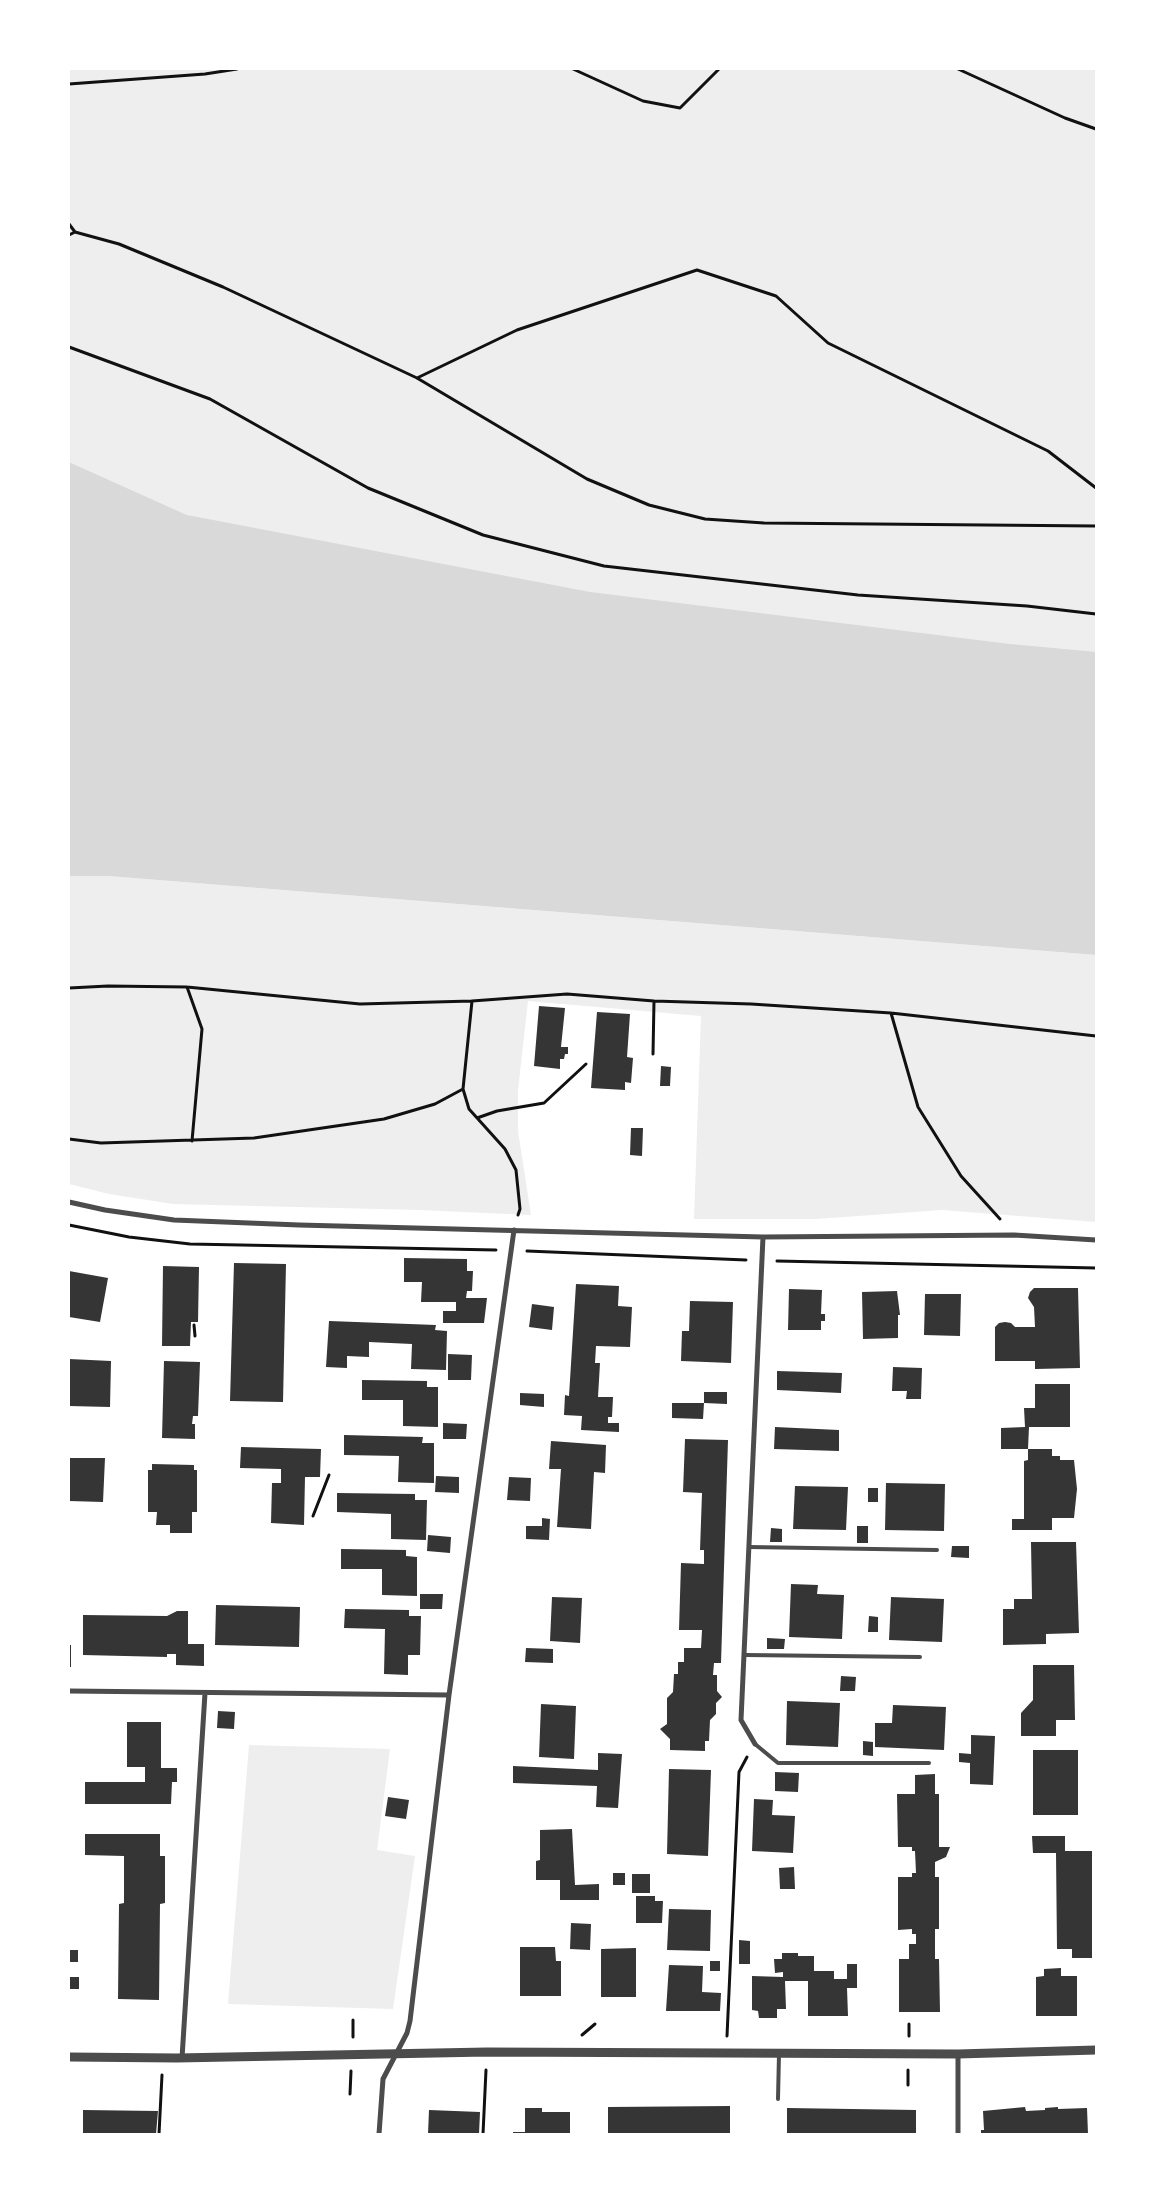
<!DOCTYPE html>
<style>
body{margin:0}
#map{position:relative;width:1165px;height:2203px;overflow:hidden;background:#fff;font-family:"Open Sans",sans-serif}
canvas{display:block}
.frame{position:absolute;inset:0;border:70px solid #fff;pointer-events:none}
</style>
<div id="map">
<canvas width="1165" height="2203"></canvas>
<div class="frame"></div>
</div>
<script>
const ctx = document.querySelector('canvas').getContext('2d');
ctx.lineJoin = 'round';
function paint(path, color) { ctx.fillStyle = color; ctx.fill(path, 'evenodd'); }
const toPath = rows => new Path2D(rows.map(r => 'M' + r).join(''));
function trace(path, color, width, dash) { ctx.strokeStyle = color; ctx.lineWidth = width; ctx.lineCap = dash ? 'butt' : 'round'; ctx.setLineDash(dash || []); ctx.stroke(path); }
const green = toPath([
 [69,69,1096,69,1096,672,510,614,187,515,69,462],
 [69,876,108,876,1096,955,1096,1222,942,1210,816,1219,694,1219,701,1016,528,1001,518,1090,518,1131,531,1215,419,1210,173,1204,109,1194,69,1184],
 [249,1745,390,1749,377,1850,415,1856,393,2009,228,2004]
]);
const water = toPath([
 [69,462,187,515,590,592,1010,644,1096,652,1096,955,108,876,69,876]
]);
const building = toPath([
 [539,1006,565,1008,561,1047,568,1047,568,1054,565,1054,564,1059,560,1059,560,1069,534,1066],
 [597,1012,630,1014,627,1057,633,1058,631,1083,625,1082,625,1090,591,1088],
 [661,1066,671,1067,670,1086,660,1086],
 [631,1128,643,1128,642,1156,630,1155],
 [404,1258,467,1259,467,1271,473,1271,472,1291,467,1291,466,1298,487,1298,484,1323,443,1323,443,1311,456,1311,456,1302,421,1302,422,1282,404,1282],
 [234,1263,286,1264,283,1402,230,1401],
 [163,1266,199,1267,198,1322,191,1322,190,1346,162,1346],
 [69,1271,108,1278,100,1322,69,1317],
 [576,1284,619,1286,618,1306,632,1307,630,1347,596,1346,595,1363,600,1363,598,1397,613,1397,612,1417,608,1417,608,1423,619,1423,619,1432,581,1430,582,1416,564,1415,565,1395,569,1396],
 [1034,1288,1078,1288,1080,1368,1035,1369,1035,1361,995,1361,995,1327,999,1323,1005,1322,1011,1323,1015,1327,1035,1327,1034,1307,1028,1298,1030,1292],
 [789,1289,822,1290,821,1314,825,1314,825,1321,821,1321,821,1330,788,1330],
 [897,1291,900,1315,898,1315,898,1338,863,1339,862,1292],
 [925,1294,961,1294,960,1336,924,1335],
 [690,1301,733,1302,731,1363,681,1361,682,1331,689,1331],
 [532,1304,554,1307,552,1330,529,1327],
 [329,1321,436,1325,435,1330,447,1331,446,1370,411,1369,412,1344,369,1342,369,1357,347,1356,347,1368,326,1367],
 [448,1354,472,1355,471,1380,448,1380],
 [69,1359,111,1361,110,1407,69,1406],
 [164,1361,200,1362,198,1416,193,1416,192,1424,195,1424,195,1439,162,1438],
 [893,1367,922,1368,921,1399,906,1399,907,1391,892,1391],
 [777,1371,842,1373,841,1393,777,1390],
 [362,1380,427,1381,427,1387,438,1387,438,1427,403,1426,403,1400,362,1400],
 [1035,1384,1070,1384,1070,1427,1029,1427,1028,1449,1001,1449,1001,1428,1025,1427,1024,1408,1035,1408],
 [704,1392,727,1392,727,1404,704,1403],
 [520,1393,544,1394,544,1407,520,1405],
 [672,1403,704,1403,703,1419,672,1418],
 [443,1423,467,1424,466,1439,443,1439],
 [775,1427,839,1430,839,1451,774,1449],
 [344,1435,423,1437,422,1443,434,1443,434,1483,398,1482,399,1456,344,1455],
 [685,1439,728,1440,721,1663,714,1663,713,1675,717,1675,717,1691,722,1697,716,1703,716,1714,710,1720,709,1741,705,1741,705,1751,670,1750,670,1739,660,1729,667,1724,667,1698,673,1692,674,1674,678,1674,678,1662,684,1662,684,1648,701,1648,702,1630,679,1630,681,1563,704,1564,704,1550,700,1550,702,1493,683,1492],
 [551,1441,606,1445,605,1473,594,1472,591,1529,557,1527,561,1469,549,1469],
 [241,1447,321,1449,320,1477,305,1477,304,1525,271,1523,272,1483,281,1483,281,1469,240,1468],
 [1028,1449,1052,1449,1052,1456,1060,1456,1060,1460,1074,1460,1077,1489,1074,1518,1052,1518,1052,1530,1012,1530,1012,1519,1024,1519,1024,1461,1028,1460],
 [69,1458,105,1458,103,1502,69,1501],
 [152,1464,194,1465,194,1470,197,1470,197,1512,192,1512,192,1533,170,1533,170,1525,156,1525,157,1512,148,1512,148,1470,152,1470],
 [436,1476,459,1477,459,1493,435,1492],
 [509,1477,531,1478,530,1501,507,1500],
 [886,1483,945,1484,944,1531,885,1530],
 [795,1486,848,1487,846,1530,793,1529],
 [868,1488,878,1488,878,1502,868,1502],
 [337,1493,415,1494,415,1500,427,1500,426,1540,391,1539,391,1514,337,1512],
 [542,1518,550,1519,549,1540,526,1539,526,1526,542,1526],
 [857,1526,868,1526,868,1543,857,1543],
 [771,1528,782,1529,782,1542,770,1542],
 [428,1535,451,1537,450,1553,427,1551],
 [1031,1542,1076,1542,1079,1633,1046,1634,1046,1644,1003,1645,1003,1609,1014,1609,1014,1599,1032,1599],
 [952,1546,969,1546,969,1558,951,1557],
 [341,1549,406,1550,406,1556,417,1557,417,1596,382,1595,382,1569,341,1569],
 [791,1584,818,1585,817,1594,844,1595,842,1639,789,1637],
 [420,1594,443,1594,442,1609,420,1609],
 [552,1597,582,1598,580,1643,550,1641],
 [891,1597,944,1599,942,1642,889,1640],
 [216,1605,300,1607,299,1647,215,1645],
 [345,1609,409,1610,409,1616,421,1616,420,1655,408,1655,408,1675,384,1674,385,1629,344,1628],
 [177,1611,188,1611,188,1644,204,1644,204,1666,176,1665,176,1654,167,1654,167,1657,83,1655,83,1615,167,1616],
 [869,1616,878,1617,878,1632,868,1632],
 [767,1638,785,1639,784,1649,767,1649],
 [69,1645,71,1645,71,1667,69,1667],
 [526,1648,553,1649,553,1663,525,1662],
 [1033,1665,1074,1665,1075,1720,1056,1720,1056,1736,1021,1736,1021,1713,1033,1700],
 [841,1676,856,1677,855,1691,840,1691],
 [787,1701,840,1703,838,1747,786,1745],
 [541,1704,576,1706,574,1759,539,1757],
 [893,1705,946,1707,944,1750,875,1747,875,1723,892,1723],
 [218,1711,235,1712,234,1729,217,1728],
 [127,1722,161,1722,161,1768,177,1768,177,1782,172,1782,171,1804,85,1804,85,1782,145,1782,145,1767,127,1767],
 [971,1735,995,1736,993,1785,970,1784,970,1763,959,1762,959,1753,971,1754],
 [863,1741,873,1742,873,1756,863,1755],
 [1033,1750,1078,1750,1078,1815,1033,1815],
 [598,1753,622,1754,618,1808,596,1807,597,1786,513,1783,513,1766,598,1770],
 [669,1769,711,1770,708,1856,667,1854],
 [775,1772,799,1773,798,1792,775,1791],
 [935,1774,935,1794,939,1794,939,1847,950,1847,946,1857,935,1862,935,1877,939,1877,939,1929,935,1929,935,1959,939,1959,940,2012,899,2012,899,1959,909,1959,909,1944,916,1944,916,1934,912,1934,912,1929,898,1930,898,1877,912,1877,912,1873,916,1873,915,1851,912,1851,912,1847,898,1847,897,1794,915,1794,915,1775],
 [388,1797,409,1800,406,1819,385,1816],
 [754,1799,773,1800,772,1815,795,1816,793,1853,752,1851],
 [572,1829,575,1885,599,1884,599,1900,560,1900,560,1880,536,1880,536,1861,540,1860,540,1830],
 [85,1834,160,1834,160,1856,165,1856,165,1903,160,1904,159,2000,118,1999,119,1904,124,1903,124,1856,85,1855],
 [1032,1836,1065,1836,1065,1851,1092,1851,1092,1958,1072,1958,1072,1949,1057,1949,1056,1853,1033,1853],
 [794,1867,795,1889,780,1889,779,1868],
 [613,1873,625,1873,625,1885,613,1885],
 [632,1874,650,1874,650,1893,632,1893],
 [636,1896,655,1896,655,1901,663,1901,662,1923,636,1923],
 [669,1909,711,1910,710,1951,667,1950],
 [571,1923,591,1924,590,1950,570,1949],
 [739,1940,750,1941,750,1964,739,1964],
 [520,1947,555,1947,556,1961,561,1961,561,1996,520,1996],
 [636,1948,636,1997,601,1997,601,1949],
 [69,1950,78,1950,78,1962,69,1962],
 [782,1953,798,1953,798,1956,814,1956,814,1971,834,1971,834,1979,847,1979,847,1964,857,1964,857,1988,847,1988,848,2016,808,2016,808,1981,785,1981,786,2009,777,2009,777,2018,759,2018,758,2011,752,2010,752,1976,783,1977,783,1972,775,1973,774,1959,782,1959],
 [710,1961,720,1961,720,1971,710,1971],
 [669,1965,703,1966,702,1992,721,1993,720,2011,666,2011],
 [1061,1968,1061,1976,1077,1976,1077,2016,1036,2016,1036,1977,1044,1976,1044,1969],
 [69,1977,79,1977,79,1989,69,1989],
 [730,2106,730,2134,608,2134,608,2107],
 [1025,2107,1026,2111,1045,2110,1045,2108,1058,2107,1058,2109,1087,2108,1088,2134,981,2134,981,2130,984,2130,983,2111],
 [525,2108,542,2108,542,2112,570,2112,570,2134,513,2134,513,2132,525,2132],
 [787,2108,916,2110,916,2134,787,2134],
 [83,2110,158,2111,156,2134,83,2134],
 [429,2110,480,2112,479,2134,428,2134]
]);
const path = toPath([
 [573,69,643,101,680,108,719,69],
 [958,69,1065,118,1096,129],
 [69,84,205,74,237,69],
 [69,224,75,232],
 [69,235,75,232,119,244,223,287,417,378,587,479,649,505,705,519,764,523,1096,526],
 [69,347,210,399,368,488,483,535,604,566,858,595,1027,606,1096,614],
 [417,378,517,330,697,270,776,296,828,343,1048,451,1096,488],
 [187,987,202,1029,192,1141],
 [69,988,108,986,187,987,360,1004,472,1001,567,994,654,1001,751,1004,891,1013,1096,1036],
 [472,1001,463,1089,469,1109,505,1149,516,1170,520,1209,518,1215],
 [891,1013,918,1107,961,1176,1000,1219],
 [653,1054,654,1001],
 [477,1118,497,1111,544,1103,586,1064],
 [69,1139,101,1143,254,1138,384,1119,435,1104,463,1089],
 [69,1225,129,1237,190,1244,496,1250],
 [527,1251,746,1260],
 [777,1261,1096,1268],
 [194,1325,195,1336],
 [313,1516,329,1475],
 [582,2035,595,2024],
 [727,2036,739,1772,747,1757],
 [909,2036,909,2024],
 [353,2037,353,2020],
 [908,2085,908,2070],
 [350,2094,351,2071],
 [159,2134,162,2075],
 [483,2134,486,2070]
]);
const service = toPath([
 [749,1547,937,1550],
 [745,1655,920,1657],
 [755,1744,778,1763,929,1763],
 [778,2099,779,2054]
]);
const minor = toPath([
 [69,1202,105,1210,174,1220,299,1225,763,1237,1014,1235,1096,1240],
 [69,1691,449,1695],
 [755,1744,741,1720,763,1237],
 [182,2058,205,1693],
 [379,2134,383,2079,407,2033,410,2021,449,1695,514,1230],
 [958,2134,958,2054]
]);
const tertiary = toPath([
 [69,2057,177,2058,487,2052,958,2054,1096,2050]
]);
paint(green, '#eee');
paint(water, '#d9d9d9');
paint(building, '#353535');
trace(path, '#111', 3);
trace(service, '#4c4c4c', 4);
trace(minor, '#4c4c4c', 5);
trace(tertiary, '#4c4c4c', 9);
</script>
